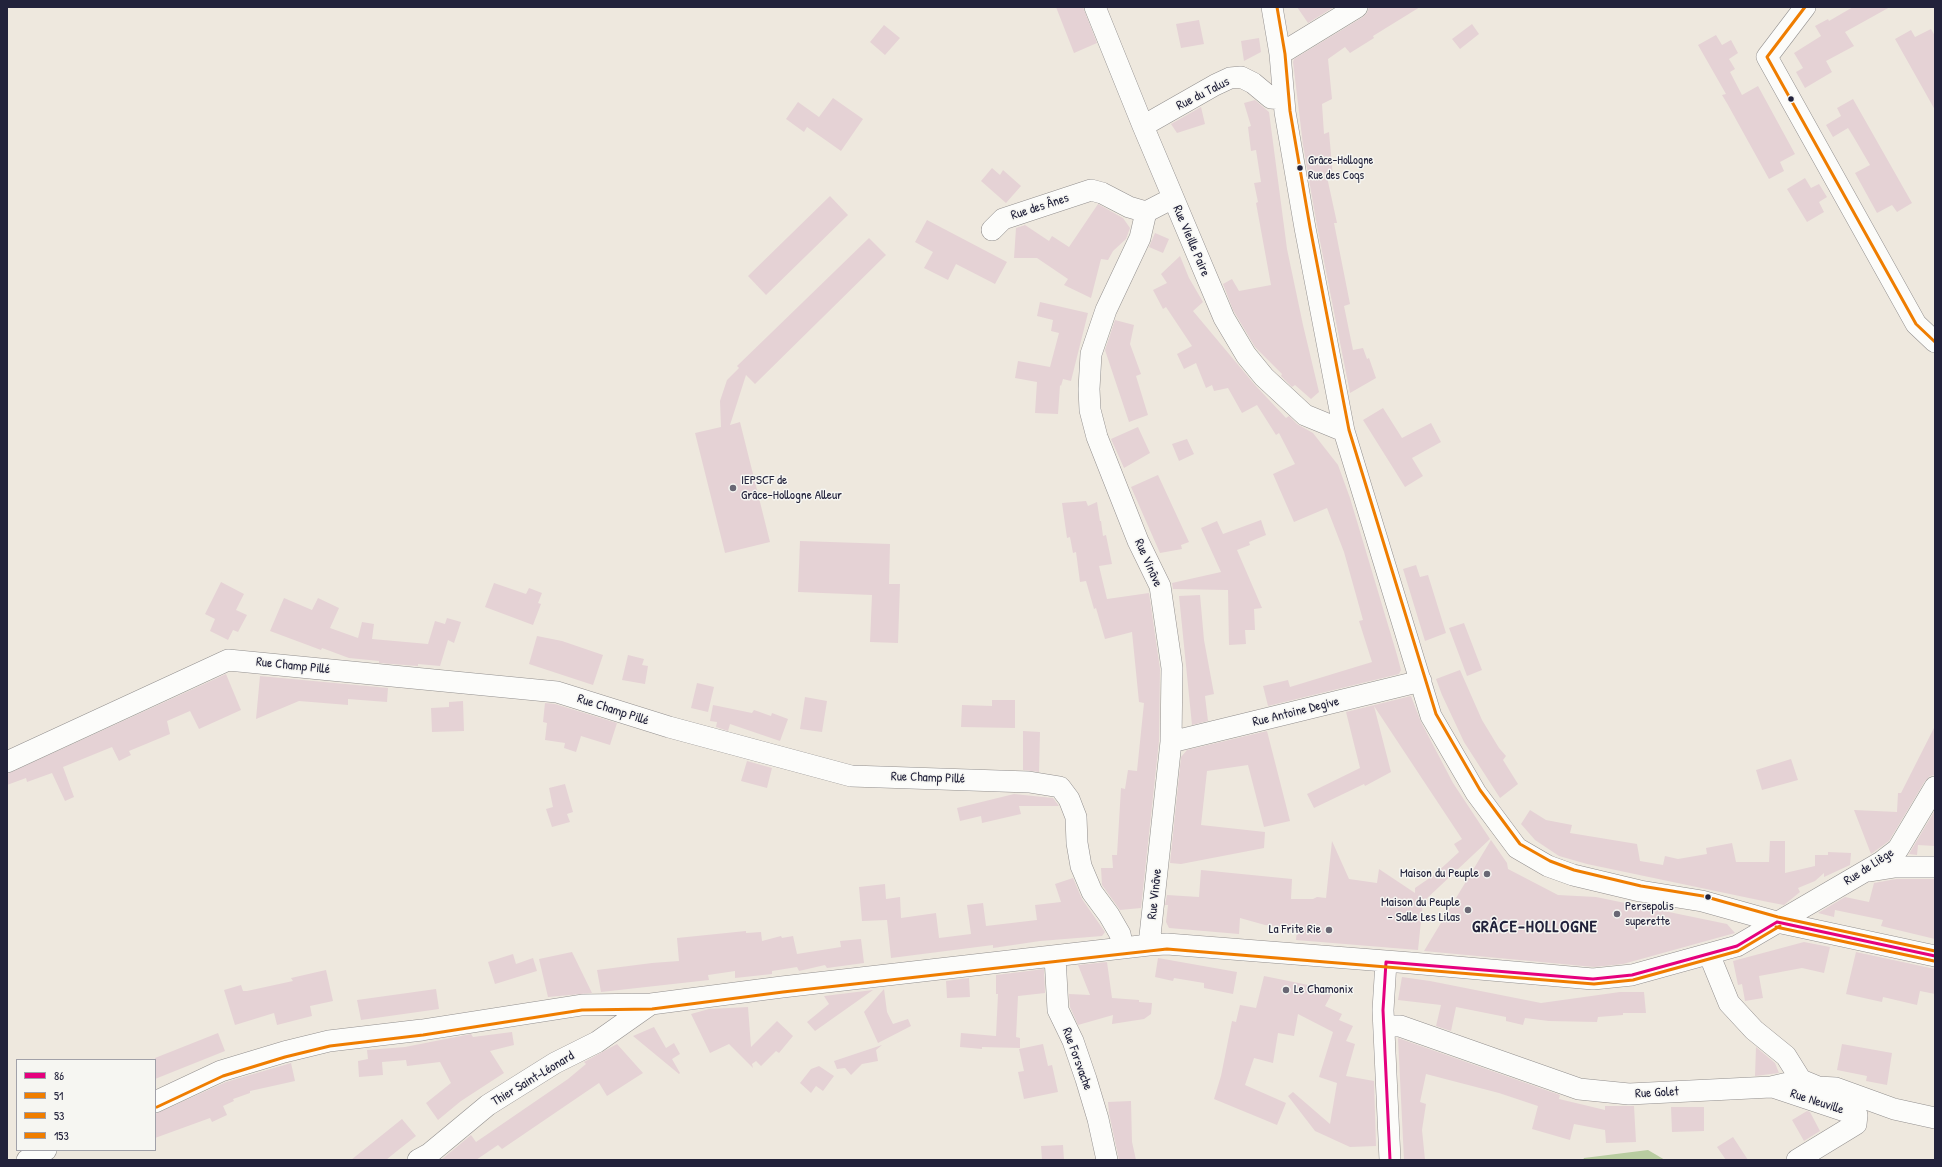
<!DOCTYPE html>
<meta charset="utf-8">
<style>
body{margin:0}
#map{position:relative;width:1942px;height:1167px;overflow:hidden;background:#eee8de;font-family:"Patrick Hand",sans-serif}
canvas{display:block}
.frame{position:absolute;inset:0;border:8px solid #22223b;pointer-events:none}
.legend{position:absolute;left:16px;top:1059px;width:140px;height:92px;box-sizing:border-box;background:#f6f6f2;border:1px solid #a1a1a9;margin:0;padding:5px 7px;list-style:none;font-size:12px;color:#22223b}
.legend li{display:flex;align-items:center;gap:8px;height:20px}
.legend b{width:20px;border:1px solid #a1a1a9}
</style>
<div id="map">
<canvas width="1942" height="1167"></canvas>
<div class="frame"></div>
<ul class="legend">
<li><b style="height:5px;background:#e5007d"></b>86</li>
<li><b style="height:5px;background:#ef7d00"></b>51</li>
<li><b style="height:5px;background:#ef7d00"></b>53</li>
<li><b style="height:5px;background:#ef7d00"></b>153</li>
</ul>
</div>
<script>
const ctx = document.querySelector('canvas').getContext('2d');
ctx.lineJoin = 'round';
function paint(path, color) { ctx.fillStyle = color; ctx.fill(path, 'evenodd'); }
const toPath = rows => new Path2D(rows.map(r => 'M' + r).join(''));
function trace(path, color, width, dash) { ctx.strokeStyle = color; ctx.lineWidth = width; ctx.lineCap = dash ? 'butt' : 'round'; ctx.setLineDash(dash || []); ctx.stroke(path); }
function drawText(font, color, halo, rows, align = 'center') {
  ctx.font = font + ' "Patrick Hand",sans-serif'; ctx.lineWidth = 3; ctx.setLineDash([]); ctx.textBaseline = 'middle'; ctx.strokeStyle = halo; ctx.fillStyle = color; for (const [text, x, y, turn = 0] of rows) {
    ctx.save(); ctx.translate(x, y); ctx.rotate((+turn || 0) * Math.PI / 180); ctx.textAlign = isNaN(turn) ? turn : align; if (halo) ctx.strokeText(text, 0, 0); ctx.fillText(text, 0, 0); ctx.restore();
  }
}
const forest = toPath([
 [1648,1150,1665,1160,1583,1160,1584,1158]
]);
const building = toPath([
 [1056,7,1083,7,1097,43,1074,53],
 [1297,7,1334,7,1308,23],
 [1369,7,1420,7,1373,36,1374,38,1350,53,1345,47,1328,59,1332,99,1322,104,1324,134,1329,132,1333,177,1327,177,1337,223,1334,223,1350,304,1344,306,1353,350,1363,348,1367,359,1369,358,1376,378,1350,393,1317,226,1303,145,1293,62,1294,59,1363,17,1367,13],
 [1853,7,1890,7,1845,32,1854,46,1826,61,1832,72,1805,88,1796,72,1803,68,1794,53,1821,36,1815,26,1828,19,1829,21],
 [1199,20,1204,44,1181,48,1176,24],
 [1472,24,1479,34,1460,49,1452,39],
 [884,25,900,38,885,55,870,42],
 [1931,29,1935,36,1935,110,1895,39,1911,30,1915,37],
 [1716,35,1722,45,1731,40,1738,53,1729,59,1735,69,1730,72,1742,95,1758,86,1795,154,1780,162,1784,171,1769,179,1728,105,1722,95,1726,94,1698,45],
 [1259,38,1261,52,1244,61,1241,41],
 [833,98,863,119,841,151,807,127,804,132,786,119,798,102,819,117],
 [1853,99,1912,203,1897,212,1892,205,1877,213,1855,173,1870,165,1853,136,1848,128,1833,137,1826,125,1841,116,1837,108],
 [1255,100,1269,112,1287,249,1303,325,1319,392,1311,399,1295,385,1292,387,1281,376,1282,374,1255,347,1233,310,1223,284,1232,279,1239,291,1271,285,1256,203,1258,202,1254,183,1261,182,1256,150,1251,151,1248,127,1251,126,1244,103],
 [1201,107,1205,124,1177,133,1171,124],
 [992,168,1000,175,1003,170,1021,186,1006,203,981,181],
 [1805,178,1811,188,1819,184,1827,197,1819,202,1824,212,1807,222,1787,189],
 [830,196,848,215,766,295,748,276],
 [1098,204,1123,218,1130,228,1126,239,1113,251,1108,260,1101,259,1091,298,1064,285,1068,279,1037,258,1014,258,1016,228,1025,225,1049,241,1052,236,1069,247],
 [927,220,1007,262,995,284,956,264,948,280,924,268,933,252,915,242],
 [1155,233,1169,239,1163,253,1149,247],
 [869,238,886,255,755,384,746,375,730,425,740,422,770,542,725,553,695,433,721,427,720,401,727,380,739,368,737,366],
 [1180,256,1189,278,1203,302,1193,311,1255,385,1286,418,1289,416,1297,424,1313,433,1338,465,1350,498,1397,655,1401,670,1399,674,1268,706,1263,686,1288,680,1290,687,1372,662,1359,621,1363,620,1344,552,1327,508,1294,522,1273,474,1295,464,1279,433,1276,435,1257,405,1242,413,1228,388,1214,391,1212,385,1206,388,1196,363,1184,369,1177,354,1192,346,1166,307,1163,309,1153,290,1167,283,1161,274],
 [1040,302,1088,313,1071,381,1063,379,1061,386,1060,385,1058,414,1035,413,1037,382,1015,378,1018,361,1050,367,1059,333,1051,331,1053,320,1037,316],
 [1115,320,1134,325,1130,344,1141,374,1136,376,1148,415,1129,422,1105,350],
 [1383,408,1402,438,1431,423,1441,442,1412,458,1423,476,1405,487,1363,420],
 [1138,427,1150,453,1124,468,1111,439],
 [1187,439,1194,454,1179,461,1172,444],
 [1158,475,1189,542,1181,545,1182,549,1160,553,1131,487],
 [1086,501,1088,506,1097,502,1100,521,1101,521,1103,536,1106,535,1112,564,1099,566,1107,599,1149,593,1160,669,1159,741,1141,908,1120,910,1102,885,1101,868,1113,868,1112,855,1117,855,1121,788,1125,789,1128,770,1137,771,1144,703,1139,702,1132,632,1105,639,1096,608,1094,609,1086,581,1080,582,1076,552,1073,553,1070,537,1067,538,1062,503],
 [1261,520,1266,535,1249,542,1250,545,1237,550,1262,608,1254,609,1255,630,1245,630,1246,644,1229,645,1228,590,1173,589,1172,583,1221,572,1201,528,1217,521,1223,534],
 [800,541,890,544,889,584,900,584,898,643,870,642,872,595,798,592],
 [1416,565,1420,577,1428,575,1446,633,1425,641,1403,569],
 [221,582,244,594,236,610,247,615,238,632,233,630,228,640,210,631,215,619,205,614],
 [494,583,526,594,529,588,542,593,538,603,541,604,533,625,485,607],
 [1200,595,1204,640,1214,694,1205,696,1208,721,1192,725,1179,596],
 [284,598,312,610,318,598,339,608,330,628,358,638,362,622,374,624,372,639,428,644,435,621,445,624,447,618,461,622,454,643,448,640,440,666,418,664,418,666,379,663,379,661,349,658,322,648,321,650,270,631],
 [1464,623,1482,670,1467,676,1449,628],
 [537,636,562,641,603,655,593,685,529,664],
 [628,655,644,659,642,665,648,666,645,684,622,680],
 [1460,670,1482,720,1499,748,1506,756,1503,760,1518,784,1500,798,1464,742,1442,695,1436,679],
 [226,674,241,710,199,729,190,711,167,721,170,734,129,751,131,755,119,761,112,747,63,767,74,797,65,801,52,773,27,782,26,778,7,785,7,774],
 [260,676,388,688,387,702,348,699,348,705,299,701,256,719],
 [697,683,714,687,708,712,691,708],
 [1411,696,1421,722,1453,783,1490,839,1423,902,1418,950,1296,940,1297,928,1265,925,1240,918,1239,934,1169,928,1166,922,1168,905,1165,905,1167,895,1199,897,1201,870,1292,879,1291,899,1313,899,1317,897,1326,898,1332,841,1349,879,1377,883,1379,869,1415,893,1415,888,1434,875,1459,852,1454,844,1462,839,1374,706,1391,772,1365,786,1364,784,1314,808,1307,794,1360,768,1346,712],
 [805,697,827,701,822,732,800,729],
 [992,700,1015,700,1015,728,961,727,962,705,992,706],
 [463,701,464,731,432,732,431,708,449,707,449,702],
 [545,703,555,704,617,723,610,745,581,736,576,752,564,748,565,743,545,740,547,723,543,722],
 [713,705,752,713,754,710,771,716,772,713,788,719,780,741,730,724,728,731,716,727,717,722,710,721],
 [1935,726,1935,775,1930,776,1925,781,1889,841,1871,854,1854,810,1897,812,1898,793,1901,793],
 [1023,731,1040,732,1039,772,1023,770],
 [1267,731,1290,821,1264,827,1248,765,1207,771,1201,825,1265,832,1264,848,1181,864,1170,863,1181,757,1187,750],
 [1791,759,1798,780,1762,790,1756,770],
 [747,761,772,768,767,788,741,781],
 [565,784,573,812,567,814,570,822,552,827,546,809,553,807,549,788],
 [1014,794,1053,798,1059,806,1019,806,1021,814,982,823,981,816,960,821,957,808],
 [1530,810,1546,820,1572,825,1570,833,1637,844,1640,861,1663,865,1665,856,1678,859,1707,854,1706,848,1732,843,1736,862,1769,862,1770,841,1785,841,1785,873,1815,866,1815,855,1828,855,1828,852,1851,853,1850,865,1824,877,1824,873,1815,881,1798,888,1800,892,1784,905,1768,902,1587,864,1559,856,1535,840,1521,824],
 [1935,810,1935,846,1918,845,1917,855,1909,854],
 [1491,840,1507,863,1508,869,1558,895,1596,897,1727,924,1735,933,1623,964,1594,967,1424,951],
 [1073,878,1082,899,1105,932,1102,936,1040,941,993,948,993,945,891,958,887,920,862,921,859,887,885,884,886,899,900,897,901,918,936,913,939,938,971,934,967,905,983,903,986,926,1037,920,1035,905,1061,902,1055,884],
 [1896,879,1935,879,1935,939,1881,926,1883,920,1835,910,1834,917,1818,913,1845,897,1869,902,1874,883],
 [746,931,746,933,761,932,762,941,781,936,782,938,793,936,797,954,841,947,840,941,861,939,864,963,827,968,825,965,799,971,797,967,772,971,772,974,735,978,735,971,708,975,709,980,601,992,597,970,652,963,679,961,677,938],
 [1804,942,1830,947,1824,973,1802,968,1759,976,1763,998,1745,1001,1742,984,1738,985,1733,961],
 [572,952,592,993,548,997,539,959],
 [1856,952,1935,969,1935,994,1920,991,1917,1005,1883,997,1882,1002,1846,994],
 [513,954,516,964,533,958,537,971,495,984,488,962],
 [1158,958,1237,972,1233,994,1204,988,1204,983,1174,978,1173,981,1155,977],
 [1107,962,1112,998,1139,1000,1139,1002,1152,1003,1151,1014,1144,1019,1112,1024,1113,1015,1078,1025,1070,1007,1069,994,1090,995,1078,965],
 [1044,969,1045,993,1018,996,1016,1037,1020,1038,1020,1048,982,1047,982,1049,960,1047,961,1033,996,1036,998,994,996,994,996,975],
 [326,970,333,1001,310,1006,312,1016,277,1025,274,1013,235,1025,224,990,241,985,243,991,247,991,293,981,291,978],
 [1264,976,1328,989,1331,995,1325,1006,1342,1014,1339,1020,1353,1026,1346,1041,1355,1044,1346,1076,1374,1081,1376,1146,1350,1147,1315,1131,1288,1096,1293,1092,1330,1124,1337,1083,1319,1077,1333,1032,1298,1014,1294,1036,1278,1033,1273,1063,1254,1058,1245,1085,1286,1103,1277,1125,1214,1099,1221,1076,1232,1021,1236,1022,1240,1005,1256,1008],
 [1402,977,1430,981,1541,1003,1620,992,1644,992,1646,1013,1623,1013,1623,1015,1598,1017,1597,1022,1549,1021,1525,1018,1523,1025,1506,1021,1506,1017,1456,1007,1451,1031,1436,1026,1441,1005,1398,1000],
 [969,978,970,997,947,998,946,981],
 [436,989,439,1009,361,1020,357,1000],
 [884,989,887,1012,893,1024,908,1019,911,1026,878,1043,864,1012],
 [873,990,815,1031,807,1022,829,1004,824,996],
 [748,1007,751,1047,777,1021,793,1036,779,1053,776,1051,761,1066,756,1061,752,1064,753,1068,729,1044,710,1053,691,1014,709,1009],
 [654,1027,666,1048,674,1043,680,1054,672,1059,680,1073,679,1074,633,1036],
 [512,1032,514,1045,490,1051,504,1073,461,1101,438,1120,426,1103,451,1083,440,1062,407,1066,406,1060,382,1062,383,1075,359,1077,358,1061,368,1059,367,1050,405,1047,471,1034,473,1037],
 [218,1033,225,1051,155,1079,155,1058],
 [1398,1038,1560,1095,1559,1099,1605,1110,1605,1106,1634,1106,1636,1142,1606,1143,1605,1130,1574,1124,1570,1140,1532,1129,1538,1106,1499,1093,1426,1074,1420,1102,1426,1104,1422,1130,1425,1160,1404,1160],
 [617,1044,643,1073,607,1096,599,1083,502,1149,498,1145,476,1160,441,1160,471,1135,476,1142,568,1079,586,1064,584,1062],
 [1043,1044,1048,1066,1052,1065,1058,1092,1024,1099,1018,1072,1024,1071,1019,1049],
 [1842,1044,1892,1053,1887,1085,1866,1081,1867,1076,1837,1070],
 [882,1045,876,1050,878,1061,862,1064,851,1075,845,1068,837,1069,834,1061],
 [1756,1047,1775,1063,1779,1073,1755,1076],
 [291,1063,295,1081,250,1091,250,1093,233,1099,234,1101,223,1106,227,1115,212,1122,210,1118,155,1138,155,1114,226,1082],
 [819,1066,834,1076,823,1091,816,1086,811,1093,800,1083,811,1069],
 [1131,1101,1132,1142,1136,1160,1119,1160,1109,1113,1108,1102],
 [1671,1107,1704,1107,1704,1131,1672,1132],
 [1807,1111,1810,1112,1820,1131,1804,1141,1792,1120],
 [402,1119,416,1136,397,1151,386,1160,351,1160],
 [1733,1137,1748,1160,1726,1160,1717,1147],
 [1063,1145,1064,1160,1042,1160,1041,1146]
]);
const minor = toPath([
 [1095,7,1143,126,1224,318,1246,355,1264,377,1305,415,1344,431],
 [1272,7,1280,54,1285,112,1305,228,1344,431,1431,716,1476,793,1517,848,1548,866,1573,875,1640,891,1702,901,1777,922,1935,956],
 [1805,7,1767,57,1916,324,1935,342],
 [1280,54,1357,7],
 [1143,126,1215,85,1230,78,1241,77,1253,83,1271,98,1284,99],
 [992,230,1003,219,1091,190,1102,193,1129,207,1146,212],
 [1171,742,1421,681],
 [7,762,228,660,557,692,669,727,851,776,1029,782,1060,787,1069,799,1076,817,1077,843,1081,866,1092,892,1109,915,1120,934,1123,948],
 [1870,871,1895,867,1935,867],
 [1149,945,1171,742,1172,668,1160,586,1138,541,1097,437,1090,410,1089,389,1091,354,1106,310,1140,238,1146,212,1173,198],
 [1709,954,1729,1003,1754,1030,1786,1056,1801,1080],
 [1055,957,1058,1010,1073,1041,1086,1079,1098,1119,1107,1160],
 [1386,962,1383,1010,1390,1160],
 [1384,1026,1400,1026,1579,1089,1629,1094,1771,1087,1801,1080,1818,1087,1836,1088,1894,1109,1935,1118],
 [1773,1087,1857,1115,1856,1124,1797,1160],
 [155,1102,221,1071,284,1052,329,1041,422,1030,582,1005,651,1004,782,987,1149,945,1167,944,1411,963,1593,979,1632,975,1737,946,1881,862,1898,849,1935,787],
 [27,1160,46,1150],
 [418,1160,429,1154,488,1105,555,1063,597,1042,651,1004]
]);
const bus1 = toPath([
 [1777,922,1935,956],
 [1386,962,1593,979,1632,975,1737,946,1777,922],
 [1386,962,1383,1010,1390,1160]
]);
const bus2 = toPath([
 [1776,927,1934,961],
 [157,1107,223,1076,285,1057,330,1046,423,1035,582,1010,652,1009,783,992,1167,949,1594,984,1633,980,1738,951,1780,926]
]);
const bus3 = toPath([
 [1277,7,1285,54,1290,111,1310,227,1349,430,1436,714,1480,790,1520,844,1550,861,1574,870,1641,886,1703,896,1778,917,1935,951]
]);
const bus4 = toPath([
 [1805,7,1767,57,1916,324,1935,342]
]);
const markers = [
 [1791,99,3.5,"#22223b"],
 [1300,168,3.5,"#22223b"],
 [733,488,4,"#696774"],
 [1487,874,4,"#696774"],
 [1708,897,3.5,"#22223b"],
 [1468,910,4,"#696774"],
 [1617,914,4,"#696774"],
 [1329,930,4,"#696774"],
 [1286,990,4,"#696774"]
];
const busNames = [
 ["Grâce-Hollogne",1308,161],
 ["Rue des Coqs",1308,176]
];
const streetNames = [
 ["Rue du Talus",1203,94,-27],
 ["Rue des Ânes",1040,207,-18],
 ["Rue Vieille Paire",1191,241,67],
 ["Rue Vinâve",1148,563,66],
 ["Rue Champ Pillé",293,666,6],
 ["Rue Champ Pillé",613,710,18],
 ["Rue Antoine Degive",1296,712,-14],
 ["Rue Champ Pillé",928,778,2],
 ["Rue de Liège",1869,867,-33],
 ["Rue Vinâve",1155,894,-84],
 ["Rue Forsvache",1077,1059,70],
 ["Thier Saint-Léonard",533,1079,-31],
 ["Rue Golet",1657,1093,-3],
 ["Rue Neuville",1817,1102,18]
];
const poiNames = [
 ["IEPSCF de",741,481],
 ["Grâce-Hollogne Alleur",741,496],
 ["Maison du Peuple",1479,874,"right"],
 ["Maison du Peuple",1460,903,"right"],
 ["- Salle Les Lilas",1460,918,"right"],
 ["Persepolis",1625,907],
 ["superette",1625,922],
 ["La Frite Rie",1321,930,"right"],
 ["Le Chamonix",1294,990]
];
const districtNames = [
 ["GRÂCE-HOLLOGNE",1535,927]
];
paint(forest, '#b8cca0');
paint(building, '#e5d2d5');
trace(minor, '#928f8e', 22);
trace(minor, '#fcfcfa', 21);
trace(bus1, '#e5007d', 3);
trace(bus2, '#ef7d00', 3);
trace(bus3, '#ef7d00', 3);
trace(bus4, '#ef7d00', 3);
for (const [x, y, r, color] of markers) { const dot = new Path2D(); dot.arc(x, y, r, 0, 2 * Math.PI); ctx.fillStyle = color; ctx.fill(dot); trace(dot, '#f6f6f2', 1.5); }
drawText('12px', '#22223b', '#f6f6f2', busNames, 'left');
drawText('13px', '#22223b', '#f6f6f2', streetNames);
drawText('13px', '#22223b', '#f6f6f2', poiNames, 'left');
ctx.letterSpacing = '1px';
drawText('bold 17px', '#22223b', '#f6f6f2', districtNames);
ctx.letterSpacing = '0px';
</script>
